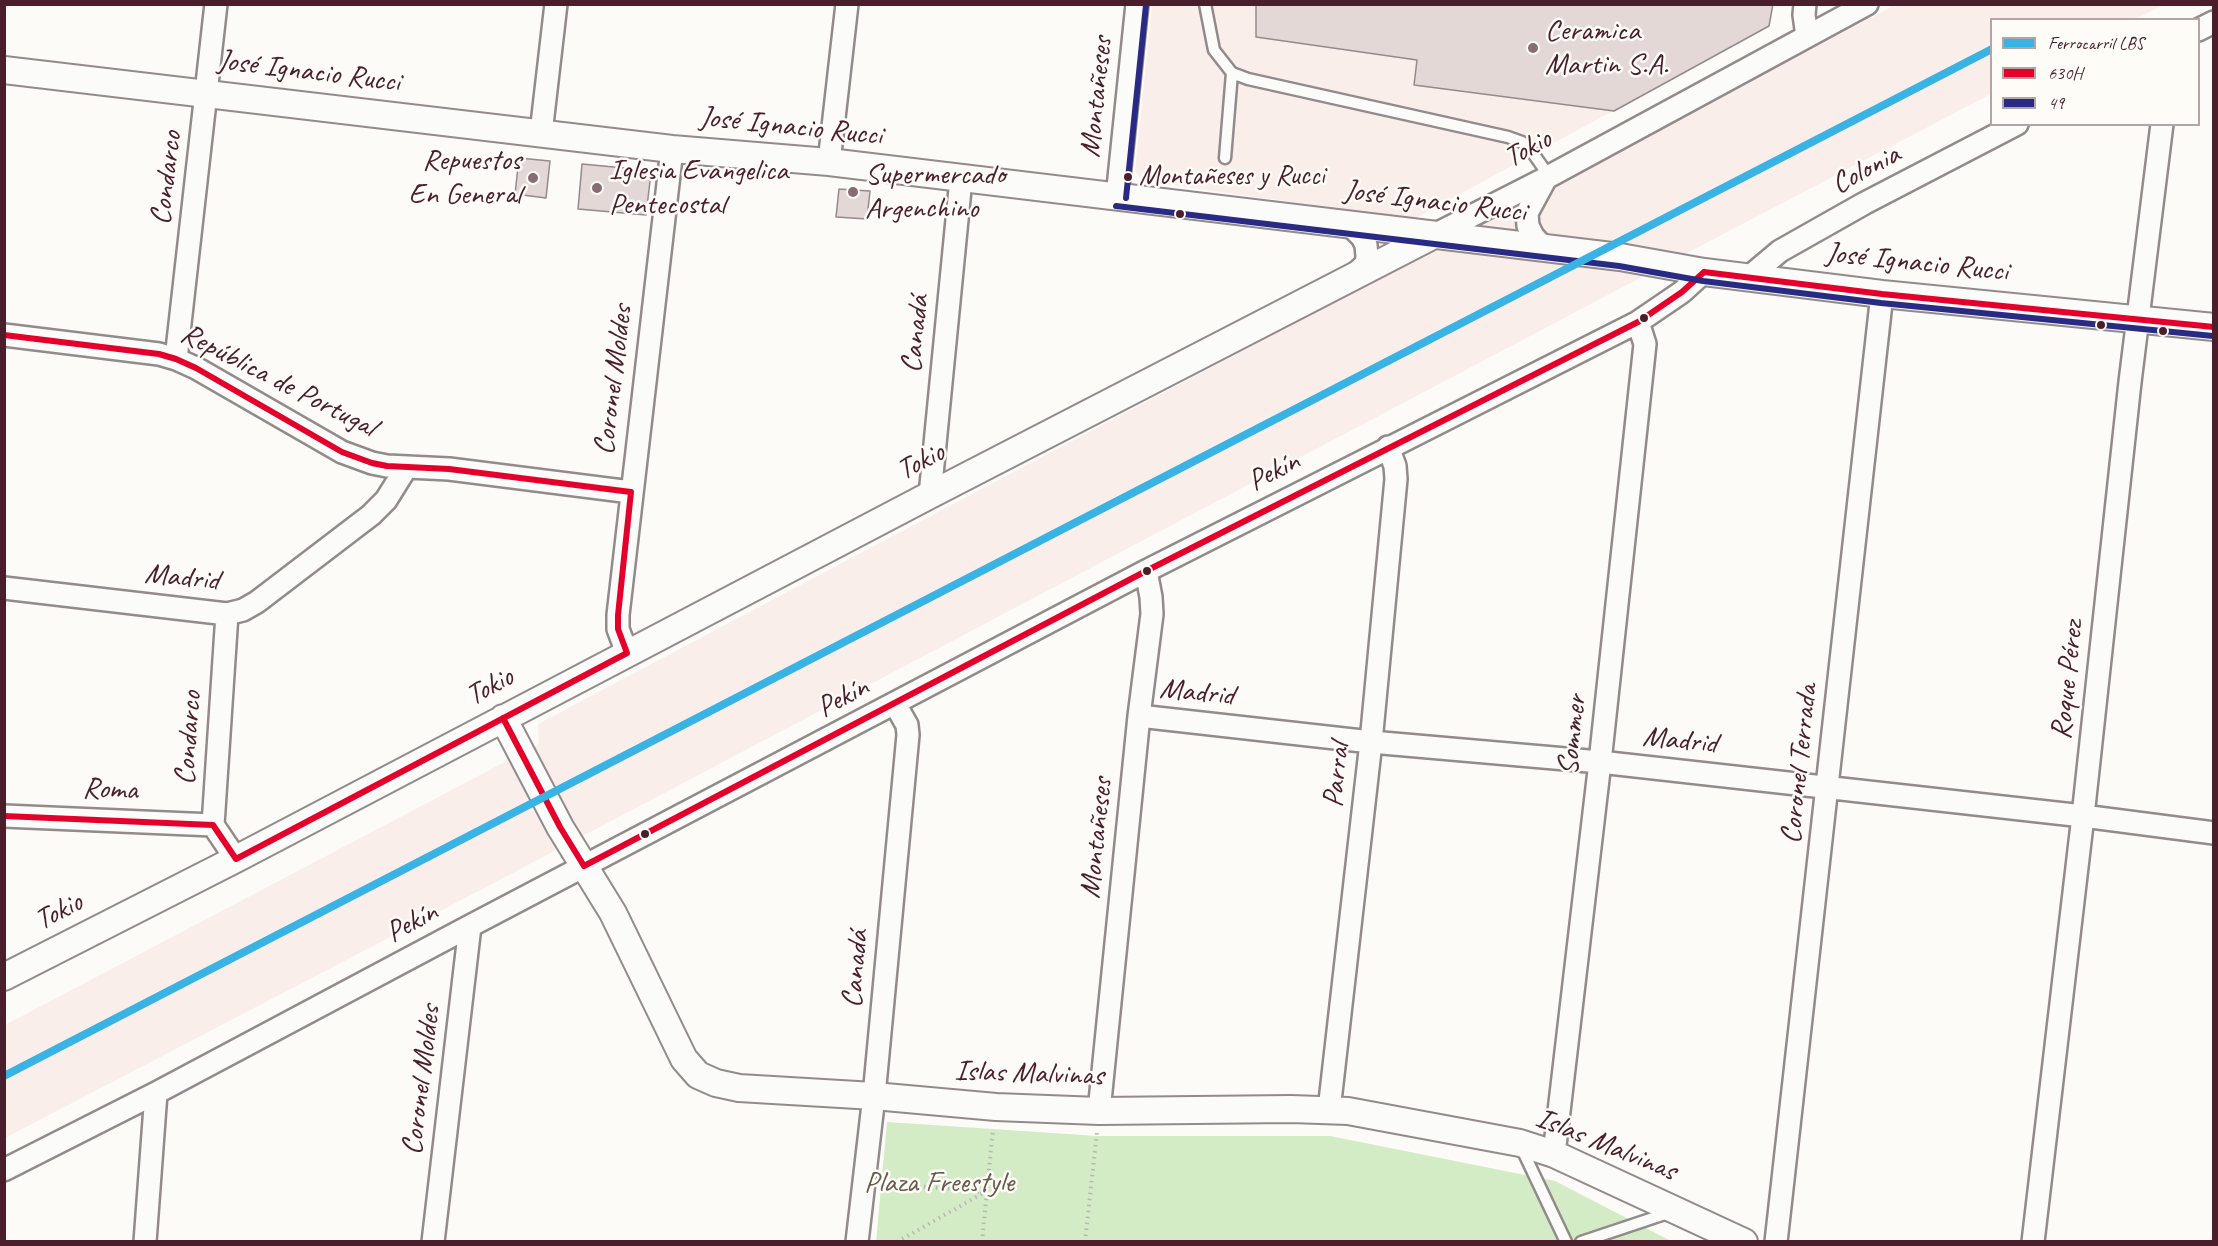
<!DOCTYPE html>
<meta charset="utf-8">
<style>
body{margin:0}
#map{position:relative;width:2218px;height:1246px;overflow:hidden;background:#fcfbf8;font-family:Caveat,sans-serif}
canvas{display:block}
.frame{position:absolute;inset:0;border:6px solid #4a1f2b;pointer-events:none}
.legend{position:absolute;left:1990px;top:18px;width:210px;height:108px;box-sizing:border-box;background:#fdfcf7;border:2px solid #b5a4a5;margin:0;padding:8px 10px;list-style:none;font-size:18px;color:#4a1f2b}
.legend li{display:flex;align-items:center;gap:12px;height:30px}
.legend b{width:30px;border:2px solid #b5a4a5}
</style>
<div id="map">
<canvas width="2218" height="1246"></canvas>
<div class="frame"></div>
<ul class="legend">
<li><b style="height:8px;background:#38b3e3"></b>Ferrocarril LBS</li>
<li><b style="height:8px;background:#e4002b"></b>630H</li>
<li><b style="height:8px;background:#292a83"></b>49</li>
</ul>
</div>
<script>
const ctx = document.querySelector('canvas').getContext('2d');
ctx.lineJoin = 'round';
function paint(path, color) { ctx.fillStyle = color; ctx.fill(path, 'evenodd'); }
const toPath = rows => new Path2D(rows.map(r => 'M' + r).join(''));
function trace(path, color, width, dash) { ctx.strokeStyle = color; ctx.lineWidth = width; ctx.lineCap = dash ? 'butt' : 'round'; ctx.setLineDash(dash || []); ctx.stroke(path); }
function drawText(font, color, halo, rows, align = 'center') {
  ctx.font = font + ' Caveat,sans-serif'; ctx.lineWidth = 5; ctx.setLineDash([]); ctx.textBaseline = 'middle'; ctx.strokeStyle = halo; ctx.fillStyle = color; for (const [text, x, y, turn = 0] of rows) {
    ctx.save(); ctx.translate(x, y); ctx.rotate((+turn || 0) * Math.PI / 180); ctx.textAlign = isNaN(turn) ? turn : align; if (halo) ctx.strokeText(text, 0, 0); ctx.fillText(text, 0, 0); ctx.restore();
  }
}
const built = toPath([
 [1152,5,1773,5,1769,26,1414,219,1142,181,1135,171],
 [1895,5,2164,5,2135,19,1992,20,1991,94,1729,231,490,885,5,1138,5,1025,539,744,538,724]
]);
const green = toPath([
 [887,1122,1098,1136,1330,1136,1555,1181,1671,1241,876,1242]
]);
const building = toPath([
 [1256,4,1773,4,1769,26,1614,111,1414,85,1417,60,1256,37,1256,4],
 [519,158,550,161,546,198,515,194,519,158],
 [582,164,635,169,643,171,650,181,646,215,578,209,582,164],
 [839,189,870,191,867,219,836,217,839,189]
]);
const path = toPath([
 [882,1183,986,1192],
 [897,1242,985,1192],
 [982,1242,993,1129],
 [1085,1242,1097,1132]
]);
const service = toPath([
 [1205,4,1214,50,1232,73,1248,79,1508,137,1522,142,1530,149,1549,176],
 [1225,158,1232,73],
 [1521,1147,1566,1242],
 [1581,1242,1671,1212]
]);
const minor = toPath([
 [1805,4,1804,15,1807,36],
 [2198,30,2214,22],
 [541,133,556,4],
 [829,162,847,4],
 [1117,197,1137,4],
 [1350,225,1362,237,1366,245,1367,256,1366,264,1351,278],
 [1434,235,1546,178,1867,4],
 [1545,249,1533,236,1528,226,1527,213,1546,178],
 [1749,277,1780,251,1865,203,2017,124],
 [4,335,159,354,176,359,196,368,342,452,372,463,387,466,449,469,631,492],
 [176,359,216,4],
 [930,495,961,179],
 [4,588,227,614,243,610,257,602,371,515,386,500,406,468],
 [227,614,213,825,236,859],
 [627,653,618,629,618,615,672,149],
 [1139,716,1371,742,1600,762,2083,816,2214,833],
 [4,816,213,825],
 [1329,1110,1371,742,1396,479,1395,466,1388,447],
 [1099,1111,1139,716,1152,614,1151,597,1146,571],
 [1554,1154,1600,762,1645,344,1638,322],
 [4,1170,156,1093,470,926,1146,571,1638,322,1682,292,1704,272],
 [145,1242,156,1093],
 [433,1242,470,926],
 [857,1242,874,1096,908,735,907,725,895,704],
 [1776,1242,1882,294],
 [2033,1242,2083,816,2130,382,2162,124]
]);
const tertiary = toPath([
 [4,70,672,149,829,162,1620,257,1704,272,1882,294,2214,327],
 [503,718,560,827,613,913,684,1059,698,1075,716,1083,739,1088,874,1096,996,1107,1099,1111,1291,1109,1348,1111,1520,1143,1554,1154,1744,1242],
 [4,977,236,859,930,495,1434,235]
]);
const bus1 = toPath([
 [1704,272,1882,294,2214,327],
 [4,335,159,354,176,359,196,368,342,452,372,463,387,466,449,469,631,492,618,615,618,629,627,653,236,859,213,825,4,816],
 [503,718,560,827,584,866],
 [584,866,1146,571,1638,322,1682,292,1704,272]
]);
const bus2 = toPath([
 [1126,198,1146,5],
 [1116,206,1619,266,1703,281,1881,303,2213,336]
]);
const rail1 = toPath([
 [4,1076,1992,49]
]);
const markers = [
 [1533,48,6,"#886c73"],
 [1128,177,5,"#4a1f2b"],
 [533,178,6,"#886c73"],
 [597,188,6,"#886c73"],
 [853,192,6,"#886c73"],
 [1180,214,5,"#4a1f2b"],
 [1644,318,5,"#4a1f2b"],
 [2101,325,5,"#4a1f2b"],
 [2163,331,5,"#4a1f2b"],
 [1147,571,5,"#4a1f2b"],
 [645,834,5,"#4a1f2b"]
];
const busNames = [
 ["Montañeses y Rucci",1139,177]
];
const poiNames = [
 ["Ceramica",1545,31],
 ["Martin S.A.",1545,65],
 ["Repuestos",521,161,"right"],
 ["En General",521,195,"right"],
 ["Iglesia Evangelica",609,171],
 ["Pentecostal",609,205],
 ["Supermercado",865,175],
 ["Argenchino",865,209]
];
const streetNames = [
 ["José Ignacio Rucci",309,72,7],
 ["Montañeses",1097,97,-84],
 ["José Ignacio Rucci",791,127,6],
 ["Tokio",1528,149,-28],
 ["Colonia",1866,170,-28],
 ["Condarco",167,178,-83],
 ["José Ignacio Rucci",1435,202,7],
 ["José Ignacio Rucci",1917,263,6],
 ["Canadá",916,334,-84],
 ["Coronel Moldes",614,380,-83],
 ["República de Portugal",278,381,27],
 ["Tokio",921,462,-27],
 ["Pekín",1274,472,-27],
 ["Madrid",182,578,6],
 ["Roque Pérez",2068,680,-84],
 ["Tokio",490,687,-28],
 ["Madrid",1197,693,6],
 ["Pekín",843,698,-28],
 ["Sommer",1573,735,-84],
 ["Condarco",189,738,-86],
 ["Madrid",1680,741,6],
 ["Coronel Terrada",1800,764,-84],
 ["Parral",1337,775,-84],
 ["Roma",110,790,2],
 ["Montañeses",1097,838,-84],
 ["Tokio",59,912,-27],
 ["Pekín",412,923,-28],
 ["Canadá",856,969,-85],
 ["Islas Malvinas",1029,1074,2],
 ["Coronel Moldes",422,1080,-83],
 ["Islas Malvinas",1606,1145,22]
];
const parkNames = [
 ["Plaza Freestyle",939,1183]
];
paint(built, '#f9eeea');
paint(green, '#d3ecc6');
paint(building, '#e4d8d6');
trace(building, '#928a8b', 1.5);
trace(service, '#928a8b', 15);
trace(minor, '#928a8b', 26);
trace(tertiary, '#928a8b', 30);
trace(path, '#bbb6b6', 4, [1.5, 4.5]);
trace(service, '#fbfbf9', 10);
trace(minor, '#fbfbf9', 21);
trace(tertiary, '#fbfbf9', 26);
trace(bus1, '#e4002b', 6);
trace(bus2, '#292a83', 6);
trace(rail1, '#38b3e3', 8);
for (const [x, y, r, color] of markers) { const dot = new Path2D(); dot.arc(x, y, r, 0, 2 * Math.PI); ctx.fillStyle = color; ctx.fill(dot); trace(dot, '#fdfcf7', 2); }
drawText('28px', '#4a1f2b', '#fdfcf7', busNames, 'left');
drawText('30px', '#4a1f2b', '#fdfcf7', poiNames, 'left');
drawText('30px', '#4a1f2b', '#fdfcf7', streetNames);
drawText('30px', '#69594e', '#fdfcf7', parkNames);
</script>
